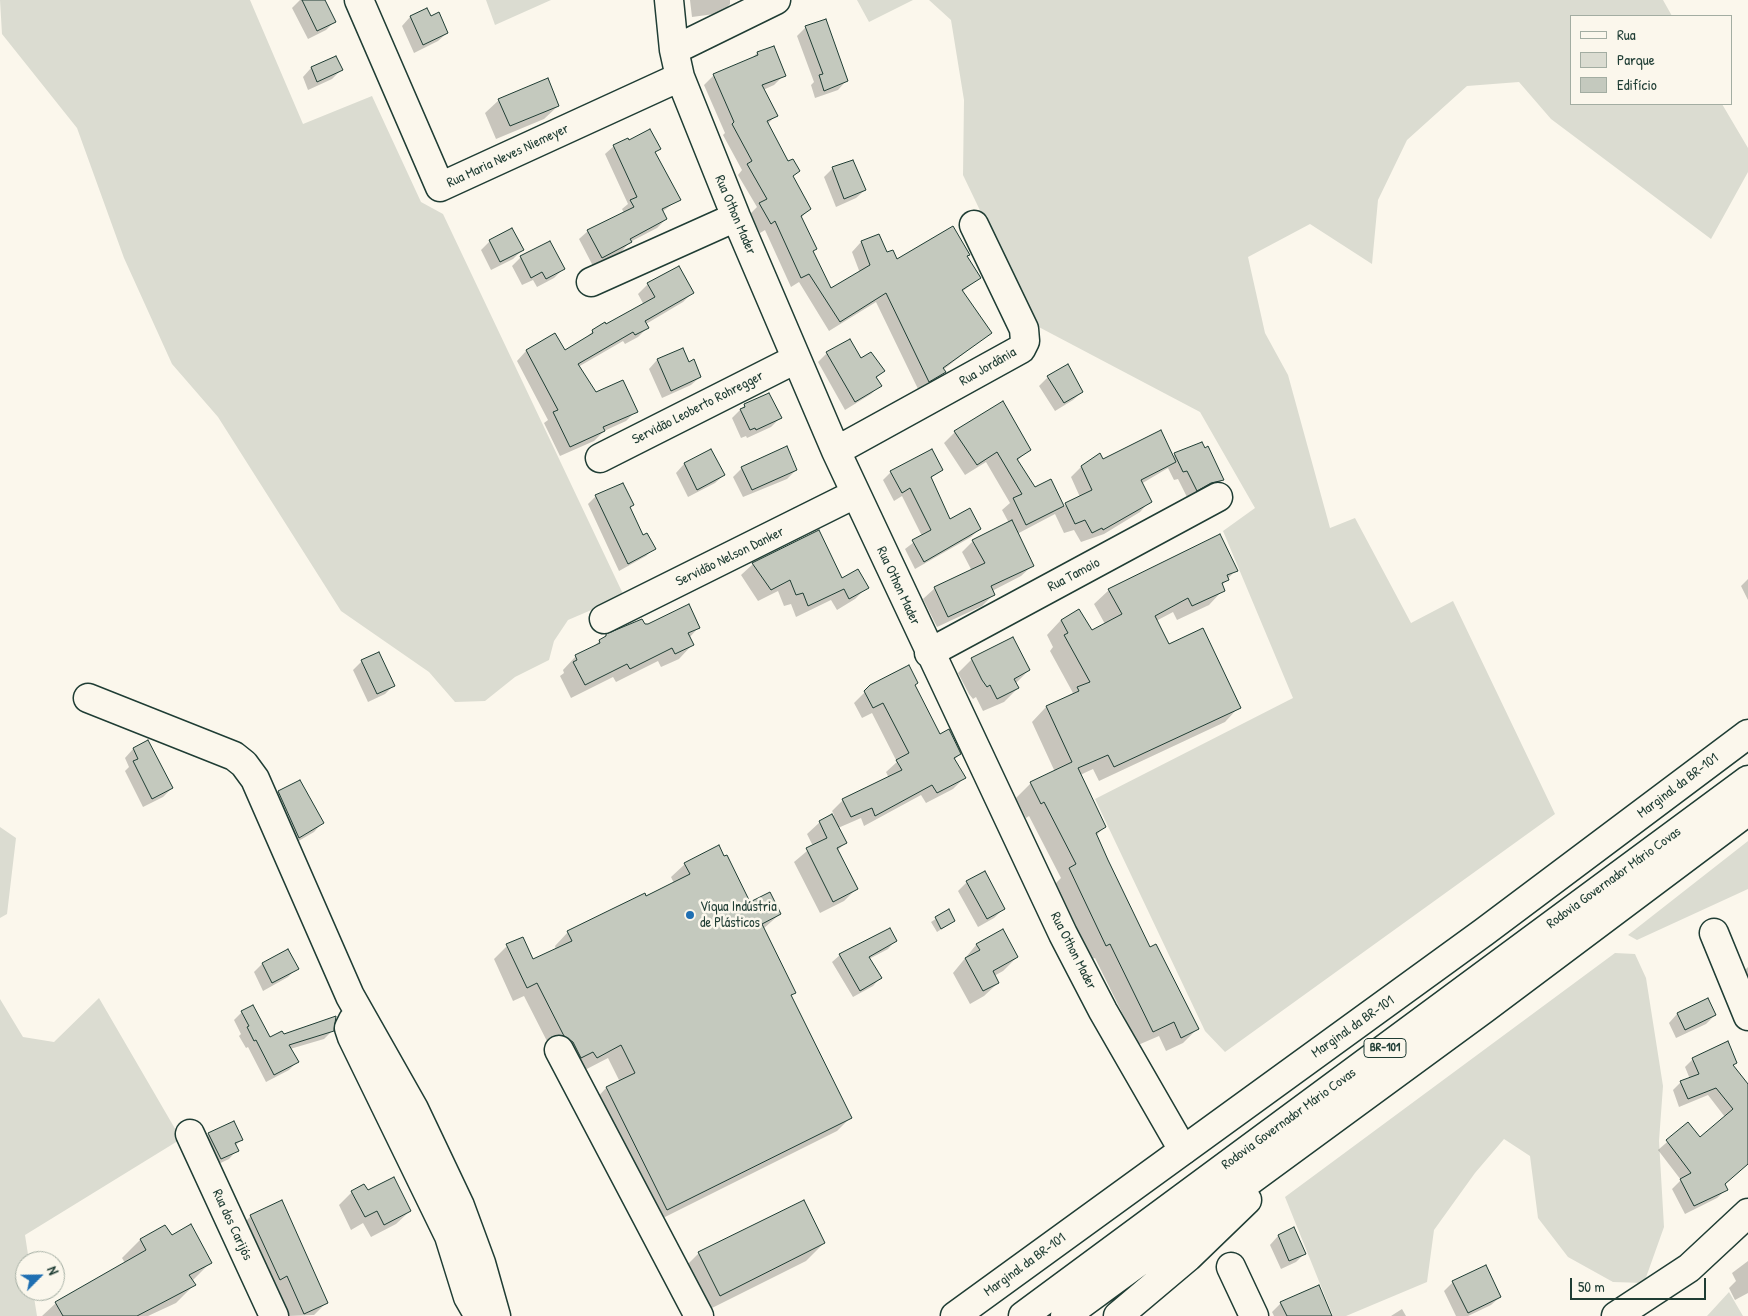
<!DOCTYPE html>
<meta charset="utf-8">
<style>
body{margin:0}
#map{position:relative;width:1748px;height:1316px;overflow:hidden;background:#fbf7ec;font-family:"Patrick Hand",sans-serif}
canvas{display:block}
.legend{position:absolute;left:1570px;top:15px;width:162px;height:90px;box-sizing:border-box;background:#fbf7ec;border:1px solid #a3ada2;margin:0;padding:6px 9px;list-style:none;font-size:15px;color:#1f3d34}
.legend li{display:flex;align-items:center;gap:10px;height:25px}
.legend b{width:25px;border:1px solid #a3ada2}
.north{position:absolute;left:15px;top:1251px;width:50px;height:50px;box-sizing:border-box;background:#fbf7ec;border:1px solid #a3ada2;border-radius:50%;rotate:67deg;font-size:14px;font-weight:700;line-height:20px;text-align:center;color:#1f3d34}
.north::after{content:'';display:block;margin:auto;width:18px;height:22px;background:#1f6fb2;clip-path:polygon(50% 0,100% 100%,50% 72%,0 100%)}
.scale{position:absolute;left:1570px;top:1278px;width:136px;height:22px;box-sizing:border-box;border:2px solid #1f3d34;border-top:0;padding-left:6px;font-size:15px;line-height:18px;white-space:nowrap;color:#1f3d34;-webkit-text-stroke:4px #fbf7ec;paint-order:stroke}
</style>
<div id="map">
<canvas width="1748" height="1316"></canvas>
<ul class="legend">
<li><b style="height:6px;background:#fbf7ec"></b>Rua</li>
<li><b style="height:14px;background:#dbdcd1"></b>Parque</li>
<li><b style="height:14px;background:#c4c9be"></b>Edifício</li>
</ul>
<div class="north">N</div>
<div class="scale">50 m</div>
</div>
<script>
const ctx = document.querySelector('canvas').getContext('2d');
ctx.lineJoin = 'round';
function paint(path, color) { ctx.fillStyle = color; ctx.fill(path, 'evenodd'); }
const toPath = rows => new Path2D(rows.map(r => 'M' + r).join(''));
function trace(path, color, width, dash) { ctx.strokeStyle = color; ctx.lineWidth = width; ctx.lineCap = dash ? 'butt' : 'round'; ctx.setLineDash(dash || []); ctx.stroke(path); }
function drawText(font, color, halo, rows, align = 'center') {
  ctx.font = font + ' "Patrick Hand",sans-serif'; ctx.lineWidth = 5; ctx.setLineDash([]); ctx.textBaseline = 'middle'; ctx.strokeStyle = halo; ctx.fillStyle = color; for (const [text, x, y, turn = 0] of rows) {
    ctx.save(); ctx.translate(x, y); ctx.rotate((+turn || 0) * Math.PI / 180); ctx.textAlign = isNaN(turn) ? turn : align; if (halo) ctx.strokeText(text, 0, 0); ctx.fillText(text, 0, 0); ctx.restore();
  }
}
const green = toPath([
 [0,0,250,0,303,124,372,96,421,202,443,214,624,596,568,620,554,641,549,660,515,677,485,701,455,702,429,672,341,611,218,417,172,364,124,258,77,128,2,34],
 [486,0,551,0,495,25],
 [857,0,913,0,869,22],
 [929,0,1663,0,1672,16,1572,16,1572,104,1722,104,1748,148,1748,172,1711,239,1551,119,1519,82,1467,86,1407,140,1378,200,1372,264,1310,224,1248,257,1265,333,1288,375,1330,528,1355,518,1411,623,1453,601,1555,814,1225,1052,1205,1031,1095,799,1293,698,1223,531,1255,508,1200,412,1035,325,963,175,964,100,951,20],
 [0,827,16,838,7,914,0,918],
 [1748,841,1748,889,1637,940,1628,935],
 [1615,953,1635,954,1646,978,1663,1086,1659,1141,1664,1227,1644,1283,1613,1282,1568,1257,1538,1218,1530,1156,1504,1139,1475,1173,1434,1230,1427,1282,1346,1316,1333,1316,1285,1197],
 [99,998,181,1139,25,1235,29,1261,25,1261,25,1291,33,1291,37,1316,0,1316,0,999,23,1037,54,1042],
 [1729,1292,1743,1316,1707,1316]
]);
const shadow = toPath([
 [300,0,324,0,334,22,326,30,308,39,292,8],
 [690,0,730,0,730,4,722,13,692,17],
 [427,10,430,17,447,33,438,41,414,53,402,26,410,17],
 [825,20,846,81,838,90,815,98,811,85,814,82,797,36,805,28],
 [774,48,784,75,774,85,763,90,776,115,767,125,787,163,798,171,792,177,809,209,801,218,816,248,812,252,830,290,860,273,852,252,861,242,897,261,969,254,966,257,979,278,962,292,991,332,943,370,945,372,935,382,919,391,876,302,829,331,799,282,791,287,765,230,760,233,750,214,757,207,738,175,742,170,723,135,725,133,704,85,714,75,751,59,757,53],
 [311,68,341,70,332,79,308,90,303,77],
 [499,100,558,106,544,119,496,139,485,113],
 [628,142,659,148,655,153,679,199,662,212,666,219,657,228,630,242,622,251,593,266,579,239,588,231,624,213,622,209,628,204,605,154,614,146],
 [833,168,865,190,856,198,836,207,824,177],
 [512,230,522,250,513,259,491,270,481,250,490,241],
 [521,257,563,269,554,278,537,287,533,280,522,285,512,266],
 [648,284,693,292,683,302,646,324,648,327,638,337,625,344,623,341,578,367,595,394,636,411,626,421,604,431,594,441,560,456,544,423,548,420,517,361,526,351,564,351,584,340,593,331,644,305,638,294],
 [682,349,688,363,700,377,691,385,662,398,649,369,657,360],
 [827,353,861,360,884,371,876,378,880,386,871,394,845,410,818,362],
 [1048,377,1082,392,1073,400,1055,411,1039,386],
 [1002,403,1029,449,1017,461,1034,489,1050,480,1063,507,1080,497,1071,477,1081,467,1102,460,1172,456,1202,443,1222,480,1213,488,1188,499,1178,479,1174,480,1168,468,1141,484,1150,501,1140,512,1104,534,1081,542,1074,530,1064,533,1055,514,1017,534,1033,565,1021,576,992,591,993,595,982,606,937,627,923,599,935,588,972,571,962,552,973,541,1009,523,1002,510,1010,503,986,462,965,475,944,443,955,432],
 [745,405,780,418,771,427,747,438,746,436,741,438,732,418],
 [711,450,724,475,715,483,688,497,676,473,684,464],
 [742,468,796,470,787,479,743,497,733,477],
 [942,469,930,479,949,521,979,529,971,537,915,569,905,549,922,536,902,496,894,501,883,480,891,472],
 [596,496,632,505,629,508,643,537,654,548,646,556,619,571,588,504],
 [753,564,867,587,855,599,837,610,831,600,796,617,791,604,784,606,778,591,758,601,741,575],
 [1236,570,1221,586,1223,590,1209,605,1177,620,1173,612,1156,621,1169,646,1239,707,1225,722,1099,781,1093,769,1080,775,1104,827,1096,836,1149,949,1197,1029,1183,1043,1166,1051,1159,1036,1138,1045,1095,958,1092,959,1055,884,1061,878,1029,816,1026,818,1016,798,1031,783,1055,772,1032,722,1046,707,1073,693,1050,651,1053,647,1047,635,1061,620,1092,632,1105,624,1094,604,1109,590],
 [1748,579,1748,600,1741,586],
 [699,627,689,638,692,645,679,659,661,667,658,661,616,682,613,677,571,698,560,676,564,673,563,670,576,656,592,648,606,635],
 [972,659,1029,670,1015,684,1018,688,1004,702,983,711,976,697,973,699,969,694,958,673],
 [362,661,394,685,385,694,368,702,353,670],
 [914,686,939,736,960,754,954,760,964,778,953,789,926,803,921,795,864,826,861,818,838,828,845,843,837,851,856,889,844,901,820,913,794,862,813,846,807,834,820,822,834,815,832,811,843,800,889,778,886,772,897,762,872,713,862,718,854,703,865,692],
 [148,742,172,788,163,797,143,807,125,771,129,767,125,758,133,749],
 [299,782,322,823,314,832,290,846,270,801,278,792],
 [685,864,750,904,780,914,763,929,794,992,790,996,851,1117,837,1131,653,1223,593,1102,606,1088,620,1082,608,1058,583,1071,551,1049,524,996,513,1001,494,959,507,946,533,961,556,950,555,946,568,932,674,883,671,877],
 [967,882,1003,909,994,918,978,927,958,891],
 [948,911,954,921,937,932,931,922],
 [1003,931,1017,957,1003,971,994,976,998,983,984,996,970,1004,953,973,976,945],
 [895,941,888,949,869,959,880,978,873,986,853,997,832,962,840,955],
 [262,964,297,968,288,977,263,991,254,972],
 [1748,967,1748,984,1742,973],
 [1708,1000,1715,1015,1706,1024,1676,1038,1669,1023,1677,1014],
 [242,1012,270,1039,333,1030,324,1039,290,1049,297,1062,289,1070,266,1082,248,1047,246,1048,239,1036,241,1034,234,1020],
 [1693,1059,1736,1062,1732,1066,1748,1086,1748,1164,1724,1185,1726,1190,1717,1198,1685,1214,1672,1189,1681,1180,1658,1150,1688,1124,1700,1138,1725,1117,1708,1095,1679,1107,1673,1090,1681,1082,1690,1079,1685,1067],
 [209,1134,242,1139,235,1146,237,1150,229,1159,212,1167,200,1143],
 [352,1192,367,1192,410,1211,396,1224,371,1237,363,1223,351,1230,339,1205],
 [251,1216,326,1303,314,1315,288,1316,274,1287,239,1228],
 [165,1226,171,1237,210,1263,192,1281,194,1285,176,1303,148,1316,42,1316,56,1303,125,1263,122,1258,140,1240],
 [1278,1236,1305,1253,1296,1262,1281,1269,1270,1245],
 [824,1243,806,1261,702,1313,681,1271,699,1253],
 [1748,1261,1748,1293,1735,1300,1729,1288,1736,1281,1732,1273],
 [1453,1282,1500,1297,1491,1305,1468,1316,1456,1316,1444,1291],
 [1281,1303,1329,1316,1274,1316,1272,1312],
 [1402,1309,1406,1316,1391,1316]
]);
const building = toPath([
 [302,0,325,0,336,22,317,31,302,0],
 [427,8,431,16,439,12,448,33,423,45,410,16,427,8],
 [826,19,848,81,824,91,819,75,823,74,805,26,826,19],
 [774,46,786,76,762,85,778,116,767,121,788,161,793,159,800,171,793,176,811,209,801,216,817,249,813,251,831,288,870,265,861,241,879,234,887,252,893,250,897,259,953,226,970,255,967,256,981,278,962,290,992,333,943,368,946,372,929,382,886,293,840,322,809,274,801,278,775,221,771,224,759,203,767,199,747,164,752,161,732,124,734,122,713,74,758,55,757,52,774,46],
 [336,56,343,70,317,82,311,67,336,56],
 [548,78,559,106,510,126,498,99,548,78],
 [650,129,661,149,655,152,681,200,662,209,667,219,630,239,632,242,602,258,587,230,634,207,630,200,637,197,613,145,628,138,629,140,650,129],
 [853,160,866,190,844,199,832,167,853,160],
 [512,228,524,250,500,262,489,240,512,228],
 [550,241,565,269,546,279,542,272,531,278,520,256,550,241],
 [679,266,694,293,645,321,649,328,635,335,633,332,578,364,596,392,623,380,638,412,603,427,605,431,570,447,553,412,558,410,526,350,555,333,565,350,593,333,592,330,605,322,606,324,655,297,647,283,679,266],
 [850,339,861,358,871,352,885,371,876,377,882,386,855,402,826,352,850,339],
 [683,348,689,362,694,359,701,377,671,391,657,359,683,348],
 [1068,364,1083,392,1064,403,1047,376,1068,364],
 [769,393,782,418,756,430,755,428,750,430,740,409,745,407,744,404,769,393],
 [1003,401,1031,450,1017,459,1035,487,1051,479,1064,506,1026,525,1013,498,1022,494,997,452,977,465,954,431,1003,401],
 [1161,430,1176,462,1141,480,1152,502,1103,530,1102,528,1092,533,1085,520,1075,524,1065,503,1092,490,1081,466,1100,453,1103,459,1161,430],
 [1202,442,1205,448,1208,446,1224,480,1211,483,1197,491,1187,471,1183,472,1174,453,1202,442],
 [787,446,797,470,752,490,741,467,787,446],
 [711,449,725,475,697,490,684,463,711,449],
 [932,449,943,470,931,477,950,519,970,508,981,529,924,562,912,540,931,530,910,488,902,493,890,471,932,449],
 [623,483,634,505,630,507,643,535,647,533,656,549,628,564,595,495,623,483],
 [1012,520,1034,566,991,586,995,595,948,617,934,587,985,563,972,540,1012,520],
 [819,530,842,578,858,569,869,588,849,599,844,589,808,606,803,593,796,595,790,580,771,590,752,563,819,530],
 [1220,534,1238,571,1227,575,1229,580,1222,583,1225,591,1192,606,1188,598,1155,616,1169,644,1203,628,1241,708,1114,767,1108,755,1078,768,1106,827,1096,833,1108,860,1150,947,1156,944,1199,1029,1181,1038,1174,1022,1153,1032,1110,944,1106,946,1069,868,1076,864,1044,802,1041,804,1030,782,1072,762,1046,706,1079,691,1077,687,1090,682,1064,635,1068,633,1061,620,1079,609,1092,630,1122,614,1108,589,1220,534],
 [689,604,700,628,688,633,694,645,675,654,672,648,630,669,627,664,585,685,573,662,577,660,575,655,600,643,599,640,606,636,606,634,642,619,645,624,648,624,689,604],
 [1013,637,1030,670,1014,679,1019,688,997,699,990,685,987,687,982,680,971,658,1013,637],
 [379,652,395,686,377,694,361,660,379,652],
 [909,665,918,683,915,685,940,734,949,729,961,754,954,758,966,778,937,793,932,785,875,816,872,808,851,817,842,799,902,770,896,760,909,753,883,703,873,708,864,691,870,685,909,665],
 [148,740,173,788,152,799,133,761,138,759,133,748,148,740],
 [300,780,324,823,299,838,278,791,300,780],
 [832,814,847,843,837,848,858,889,833,902,806,848,827,838,819,821,832,814],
 [719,845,724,856,727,855,750,902,770,892,781,914,762,924,796,993,791,995,852,1118,667,1210,606,1087,635,1073,621,1045,597,1058,593,1052,581,1058,573,1042,564,1036,537,983,527,988,506,944,523,937,533,959,572,941,567,931,612,909,645,893,646,896,690,874,684,863,719,845],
 [985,871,1005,909,987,919,966,881,985,871],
 [949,909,955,921,941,929,935,917,949,909],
 [890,928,897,941,869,957,882,978,860,991,839,954,890,928],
 [1003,929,1018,957,993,971,999,983,983,991,965,958,980,950,976,944,1003,929],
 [288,949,299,969,272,983,262,963,288,949],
 [1708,998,1716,1015,1685,1030,1677,1013,1708,998],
 [253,1005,270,1037,282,1031,284,1034,336,1016,334,1031,289,1045,299,1062,274,1075,256,1040,254,1041,247,1027,249,1026,241,1011,253,1005],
 [1728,1041,1737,1063,1733,1065,1748,1084,1748,1164,1725,1184,1728,1190,1694,1206,1680,1179,1691,1173,1666,1140,1688,1122,1700,1137,1733,1109,1716,1088,1688,1099,1680,1081,1699,1074,1692,1058,1728,1041],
 [234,1121,243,1140,235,1143,239,1151,221,1159,208,1133,234,1121],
 [394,1177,411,1211,384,1225,377,1211,365,1217,351,1191,364,1184,368,1190,394,1177],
 [282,1200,328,1303,304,1314,287,1276,280,1280,250,1215,282,1200],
 [804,1200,825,1243,720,1296,698,1252,804,1200],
 [191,1224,212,1263,189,1275,196,1285,137,1316,63,1316,55,1302,146,1250,140,1239,165,1225,172,1235,191,1224],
 [1294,1227,1306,1254,1289,1261,1278,1235,1294,1227],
 [1486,1265,1501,1297,1468,1313,1452,1281,1486,1265],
 [1319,1285,1332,1316,1287,1316,1280,1302,1319,1285]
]);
const minor = toPath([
 [359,0,440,187,680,77],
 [669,0,674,50,680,77,736,217,836,451,1063,934,1103,1011,1183,1150],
 [674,50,776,0],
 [591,282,736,217],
 [836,451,1021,349,1025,341,1024,329,974,225],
 [600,458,796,359],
 [604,619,855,494],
 [929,653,1218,497],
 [88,698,234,756,244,764,255,779,350,996,414,1109,460,1206,481,1263,496,1316],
 [1714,933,1748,1016],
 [353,1020,349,1028,352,1037,449,1236,468,1297,479,1316],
 [559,1050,699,1316],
 [190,1134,274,1316],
 [1231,1267,1254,1316]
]);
const major = toPath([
 [955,1316,1484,932,1748,734],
 [1616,1316,1689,1268,1748,1213]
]);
const highway = toPath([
 [1023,1316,1748,780],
 [1065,1316,1484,1009,1748,811],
 [1118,1316,1188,1257,1247,1200]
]);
const markers = [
 [690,915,5,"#1f6fb2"]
];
const shields = [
 [1385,1048,42]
];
const shieldNames = [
 ["BR-101",1385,1048]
];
const streetNames = [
 ["Rua Maria Neves Niemeyer",508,156,-25],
 ["Rua Othon Mader",735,215,67],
 ["Rua Jordânia",988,367,-30],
 ["Servidão Leoberto Rohregger",698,408,-27],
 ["Servidão Nelson Danker",730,557,-26],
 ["Rua Tamoio",1074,575,-28],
 ["Rua Othon Mader",898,586,65],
 ["Marginal da BR-101",1678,786,-37],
 ["Rodovia Governador Mário Covas",1614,878,-36],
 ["Rua Othon Mader",1073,951,63],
 ["Marginal da BR-101",1353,1027,-35],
 ["Rodovia Governador Mário Covas",1289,1119,-36],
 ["Rua dos Carijós",232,1225,65],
 ["Marginal da BR-101",1025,1265,-36]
];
const poiNames = [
 ["Víqua Indústria",700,907],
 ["de Plásticos",700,923]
];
paint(green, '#dbdcd1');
paint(shadow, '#0003');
paint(building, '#c4c9be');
trace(building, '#1f3d34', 1);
trace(minor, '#1f3d34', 31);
trace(major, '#1f3d34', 31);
trace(highway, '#1f3d34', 31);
trace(minor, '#fbf7ec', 28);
trace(major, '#fbf7ec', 28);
trace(highway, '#fbf7ec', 28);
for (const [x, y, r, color] of markers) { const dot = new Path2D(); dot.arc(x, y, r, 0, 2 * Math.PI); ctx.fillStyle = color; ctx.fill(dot); trace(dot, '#fbf7ec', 2); }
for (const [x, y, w] of shields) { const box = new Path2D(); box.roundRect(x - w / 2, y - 9.5, w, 19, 4); ctx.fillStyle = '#fbf7ec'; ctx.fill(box); trace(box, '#1f3d34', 1); }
drawText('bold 12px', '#1f3d34', null, shieldNames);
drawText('14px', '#1f3d34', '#fbf7ec', streetNames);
drawText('14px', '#1f3d34', '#fbf7ec', poiNames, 'left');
</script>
